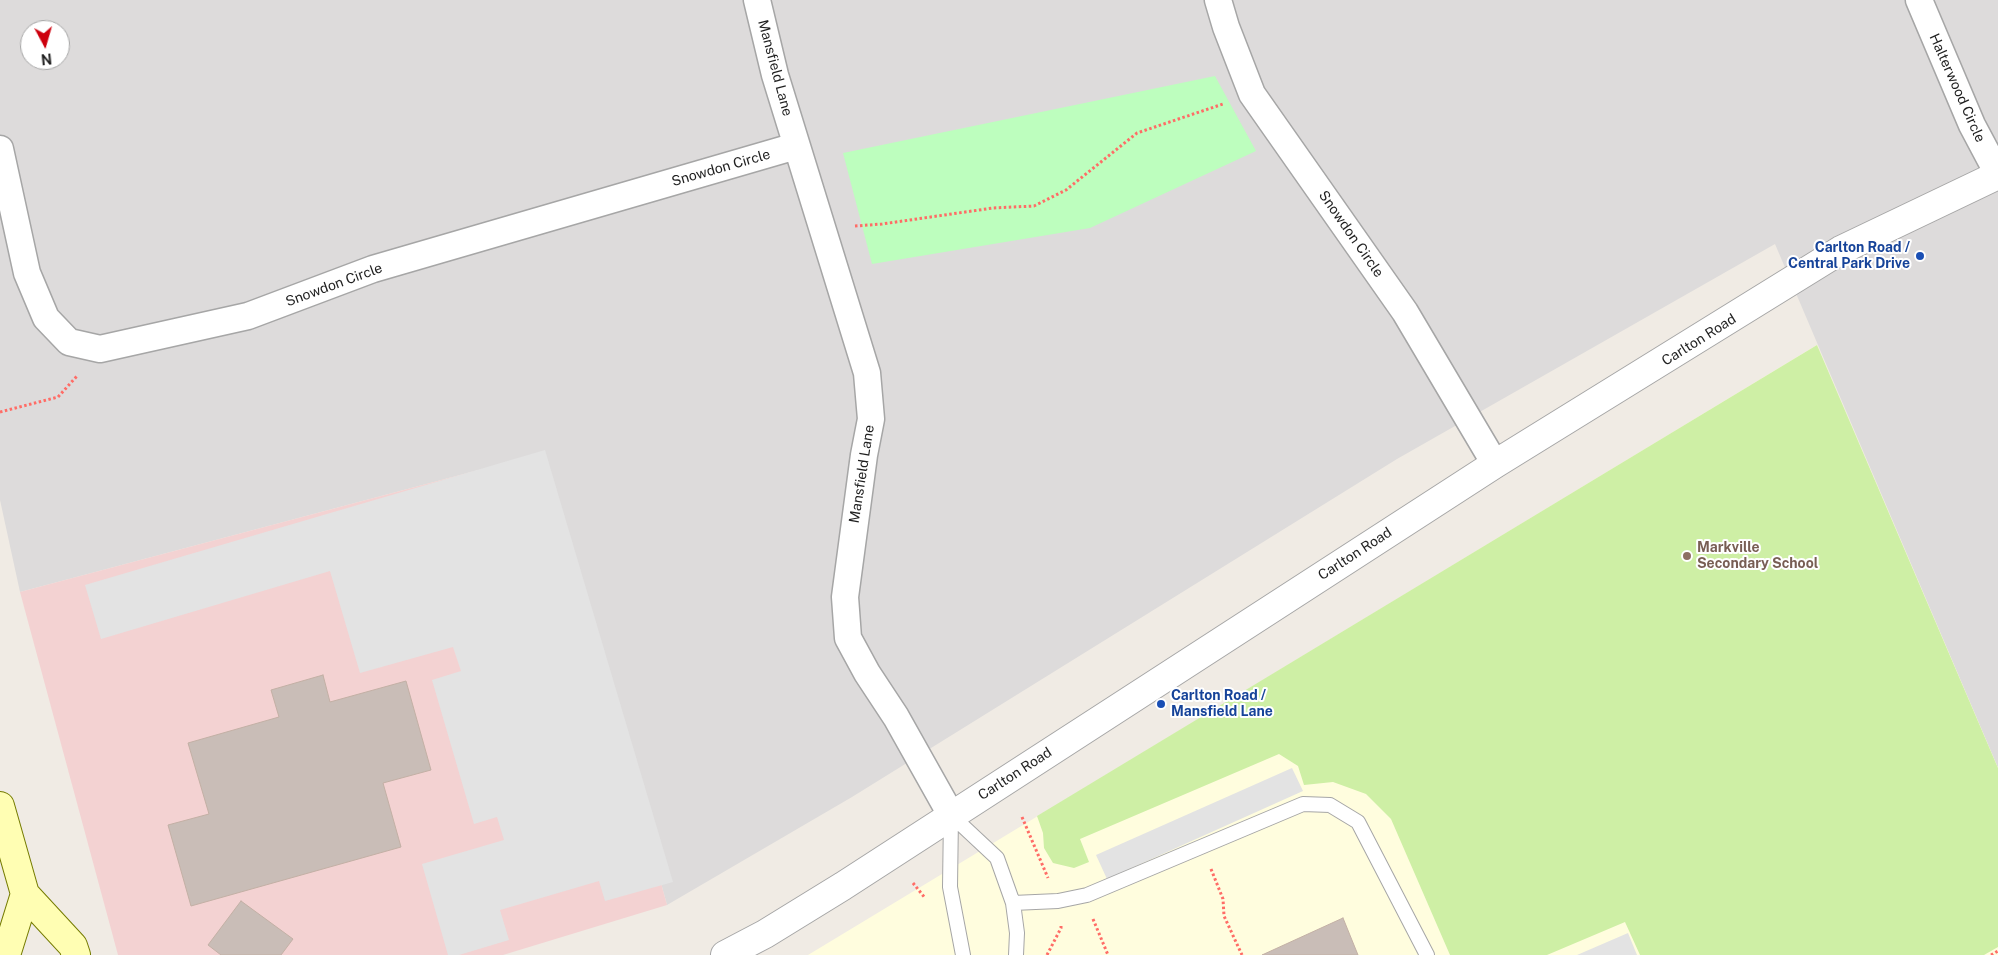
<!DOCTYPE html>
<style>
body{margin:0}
#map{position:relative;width:1998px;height:955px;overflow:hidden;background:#f0ebe4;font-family:"Public Sans",sans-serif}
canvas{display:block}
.north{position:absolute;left:20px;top:20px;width:50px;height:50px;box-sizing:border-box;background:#fff;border:1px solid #a5a5a5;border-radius:50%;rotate:174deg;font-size:14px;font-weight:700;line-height:20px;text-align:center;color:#1f1f1f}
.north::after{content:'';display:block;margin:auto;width:18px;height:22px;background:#cd000d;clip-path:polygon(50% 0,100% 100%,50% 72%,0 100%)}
</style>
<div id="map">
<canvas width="1998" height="955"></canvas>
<div class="north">N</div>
</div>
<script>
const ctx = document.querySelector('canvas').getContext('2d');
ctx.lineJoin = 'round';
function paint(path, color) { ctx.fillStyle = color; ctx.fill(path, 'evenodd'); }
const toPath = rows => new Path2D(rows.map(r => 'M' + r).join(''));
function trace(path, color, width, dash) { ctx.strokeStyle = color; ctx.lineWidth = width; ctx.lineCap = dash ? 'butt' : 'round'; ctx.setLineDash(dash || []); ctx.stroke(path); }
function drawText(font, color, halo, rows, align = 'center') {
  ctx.font = font + ' "Public Sans",sans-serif'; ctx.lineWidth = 4; ctx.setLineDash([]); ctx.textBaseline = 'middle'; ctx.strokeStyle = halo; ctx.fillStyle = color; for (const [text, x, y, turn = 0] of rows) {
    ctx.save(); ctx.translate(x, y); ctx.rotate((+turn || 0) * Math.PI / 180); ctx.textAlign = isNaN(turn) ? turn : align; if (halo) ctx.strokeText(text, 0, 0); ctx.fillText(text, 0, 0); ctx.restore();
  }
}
const residential = toPath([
 [0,0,1998,0,1998,768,1775,244,1397,459,852,797,667,905,543,453,20,592,0,500],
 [30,30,60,30,60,60,30,60]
]);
const commercial = toPath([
 [543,453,667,905,503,955,118,955,20,592]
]);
const education = toPath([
 [1817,345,1998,768,1998,955,808,955]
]);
const grass = toPath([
 [1817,345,1998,768,1998,947,1984,955,1640,955,1625,922,1547,955,1450,955,1391,819,1366,794,1333,782,1304,785,1298,766,1279,754,1080,839,1089,862,1074,868,1053,863,1044,848,1043,833,1037,816]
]);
const park = toPath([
 [1215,76,1256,151,1090,228,872,264,843,153]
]);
const parking = toPath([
 [545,450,673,882,605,901,599,881,500,910,509,940,459,955,448,955,422,864,504,840,497,817,474,824,432,680,461,671,453,647,360,673,330,571,101,639,85,585],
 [1292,768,1303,791,1107,879,1096,855],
 [1628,933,1637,955,1577,955]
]);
const building = toPath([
 [323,675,330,702,406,681,431,770,383,783,401,847,191,906,168,825,209,814,188,743,279,717,271,690,323,675],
 [241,901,293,939,281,955,221,955,208,945,241,901],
 [1343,918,1358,955,1262,955,1343,918]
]);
const path = toPath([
 [855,226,882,224,993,208,1034,206,1066,190,1137,133,1223,104],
 [0,412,58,397,77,376],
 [1022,817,1048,878],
 [1211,869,1223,899,1224,916,1242,955],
 [913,883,925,898],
 [1093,919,1108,955],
 [1047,955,1061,928,1061,924],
 [1991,955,1998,951]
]);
const service = toPath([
 [951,815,997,858,1013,903,1017,933,1016,955],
 [951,816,950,887,963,955],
 [1013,903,1058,901,1087,895,1303,804,1330,805,1358,822,1427,955]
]);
const minor = toPath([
 [757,0,775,75,867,373,871,419,864,455,845,597,848,638,867,673,896,717,951,815],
 [1218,0,1226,27,1252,94,1405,312,1495,464],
 [1919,0,1972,125,1998,174],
 [0,149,27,273,46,318,69,342,100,349,248,316,373,269,796,146]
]);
const tertiary = toPath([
 [725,955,765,934,843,886,1495,464,1841,250,1998,175]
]);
const secondary = toPath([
 [0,806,25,894,73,946,76,955],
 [6,955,25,894]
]);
const markers = [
 [1920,256,5,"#1a4fb4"],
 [1687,556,5,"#8d6e63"],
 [1161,704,5,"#1a4fb4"]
];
const streetNames = [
 ["Mansfield Lane",775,68,75],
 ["Halterwood Circle",1957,88,66],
 ["Snowdon Circle",721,168,-16],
 ["Snowdon Circle",1351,234,55],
 ["Snowdon Circle",334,285,-20],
 ["Carlton Road",1699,340,-32],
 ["Mansfield Lane",862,474,-81],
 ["Carlton Road",1355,554,-33],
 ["Carlton Road",1015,774,-33]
];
const transitNames = [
 ["Carlton Road /",1910,248],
 ["Central Park Drive",1910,264],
 ["Carlton Road /",1171,696,"left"],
 ["Mansfield Lane",1171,712,"left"]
];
const educationNames = [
 ["Markville",1697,548],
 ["Secondary School",1697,564]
];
paint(residential, '#dddbdb');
paint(commercial, '#f3d2d2');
paint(education, '#fffdde');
paint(grass, '#ceefa5');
paint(park, '#bdfebe');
paint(parking, '#e3e3e3');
paint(building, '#c9bdb7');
trace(building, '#c3b0a5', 1);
trace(service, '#a6a6a6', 16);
trace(minor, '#a6a6a6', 29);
trace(tertiary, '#a6a6a6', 30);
trace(secondary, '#757b00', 30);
trace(path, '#ff6c66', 3, [2.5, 2.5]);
trace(service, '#fff', 14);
trace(minor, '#fff', 26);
trace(tertiary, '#fff', 28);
trace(secondary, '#fffeb3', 28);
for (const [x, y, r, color] of markers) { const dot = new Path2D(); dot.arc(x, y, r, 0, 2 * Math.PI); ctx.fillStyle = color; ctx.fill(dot); trace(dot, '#fff', 2); }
drawText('14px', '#1f1f1f', '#fff', streetNames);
drawText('bold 14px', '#164399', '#fff', transitNames, 'right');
drawText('bold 14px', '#785e54', '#fff', educationNames, 'left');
</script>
